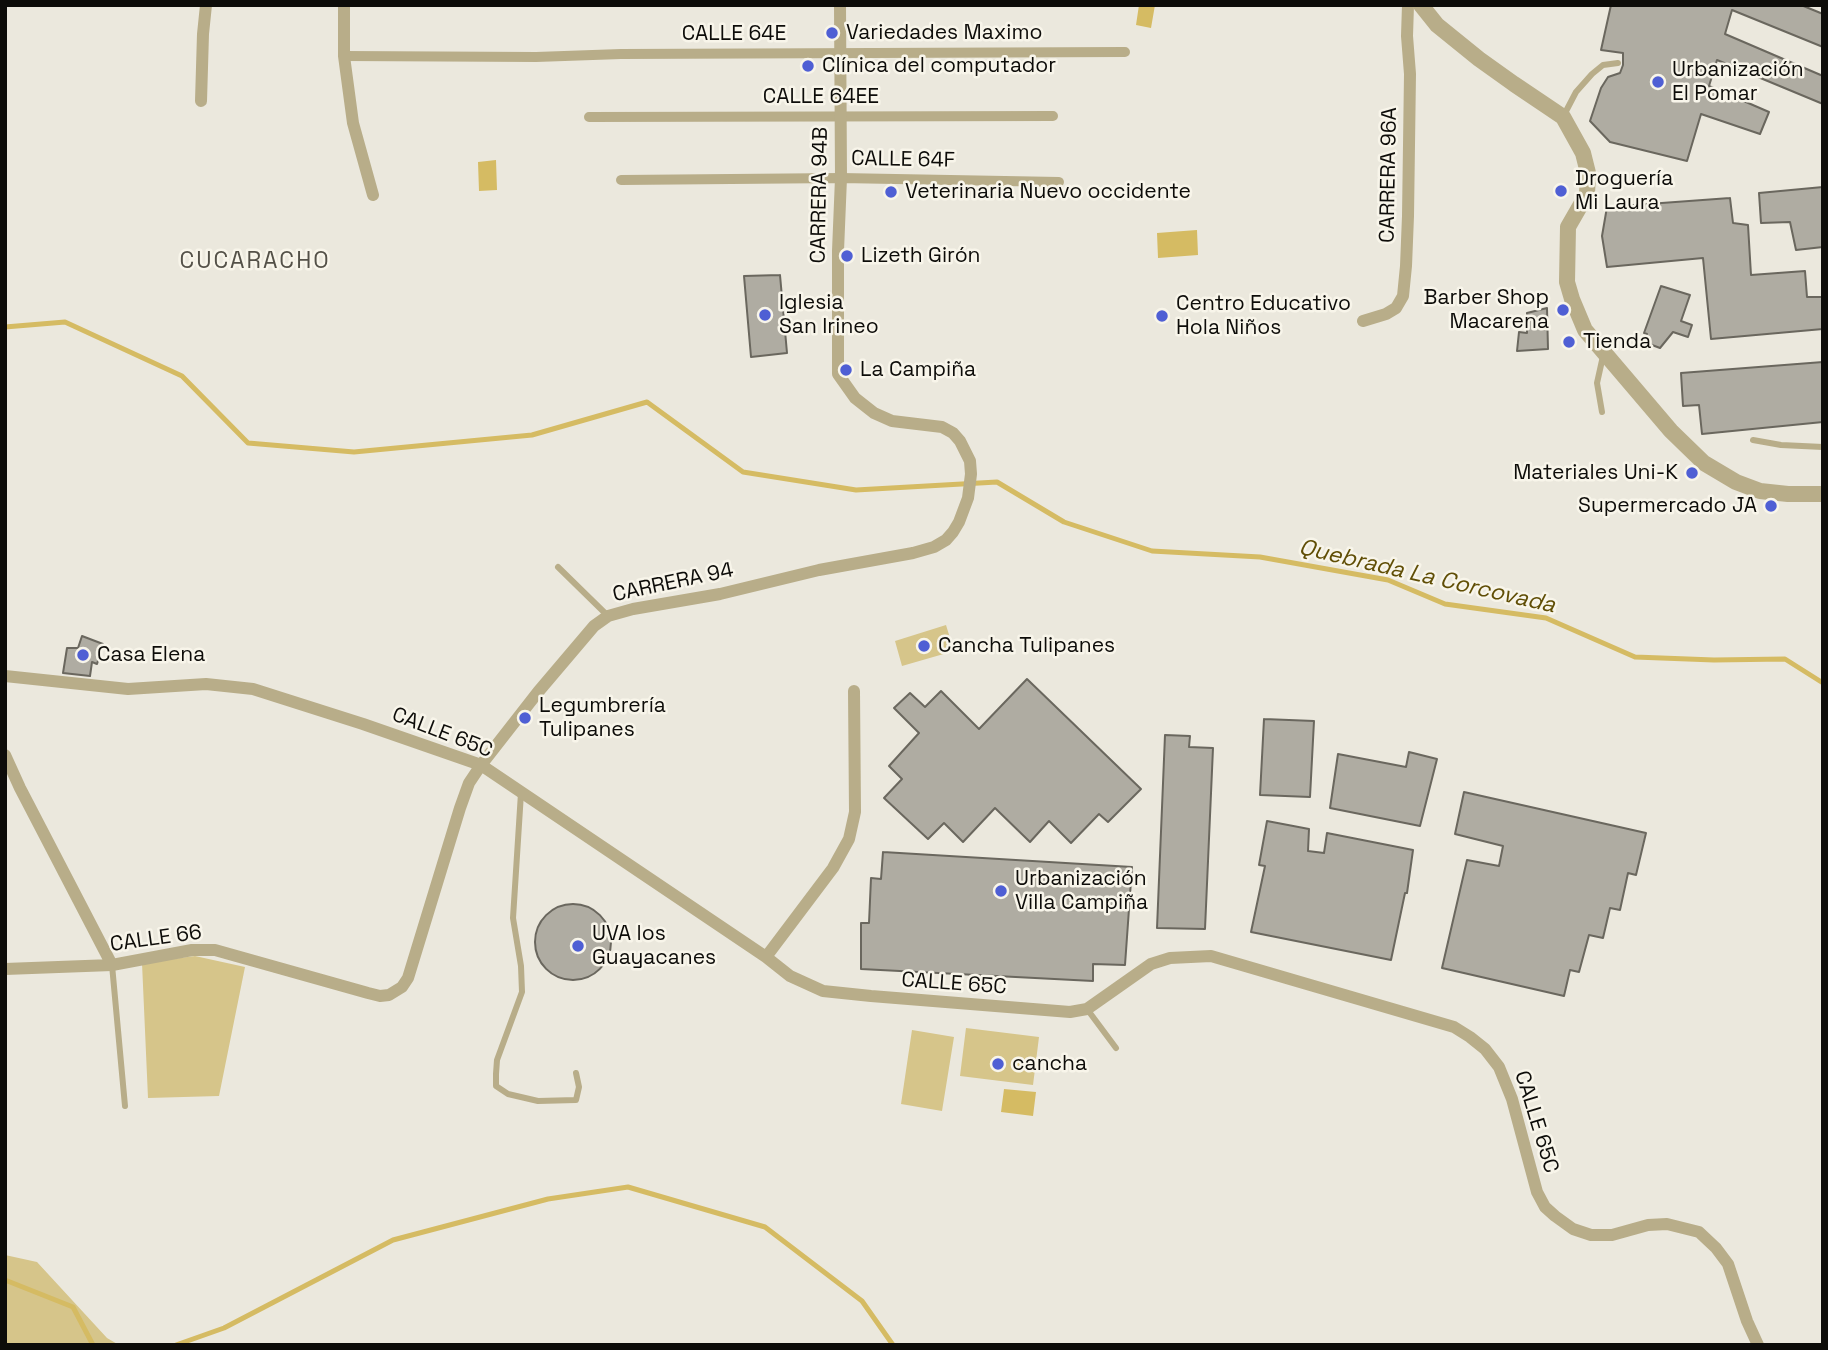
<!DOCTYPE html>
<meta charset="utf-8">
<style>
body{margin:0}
#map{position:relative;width:1828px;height:1350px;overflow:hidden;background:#ebe8dd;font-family:"Space Grotesk",sans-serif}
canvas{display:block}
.frame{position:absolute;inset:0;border:7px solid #0d0c09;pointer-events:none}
</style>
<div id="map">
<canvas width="1828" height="1350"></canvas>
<div class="frame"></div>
</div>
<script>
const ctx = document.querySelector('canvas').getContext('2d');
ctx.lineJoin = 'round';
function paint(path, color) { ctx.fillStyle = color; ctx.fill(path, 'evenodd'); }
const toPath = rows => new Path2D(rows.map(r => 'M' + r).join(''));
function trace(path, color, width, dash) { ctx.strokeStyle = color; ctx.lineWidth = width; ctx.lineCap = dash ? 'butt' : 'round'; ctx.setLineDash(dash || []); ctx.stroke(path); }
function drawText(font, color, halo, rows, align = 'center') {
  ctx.font = font + ' "Space Grotesk",sans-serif'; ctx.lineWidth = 5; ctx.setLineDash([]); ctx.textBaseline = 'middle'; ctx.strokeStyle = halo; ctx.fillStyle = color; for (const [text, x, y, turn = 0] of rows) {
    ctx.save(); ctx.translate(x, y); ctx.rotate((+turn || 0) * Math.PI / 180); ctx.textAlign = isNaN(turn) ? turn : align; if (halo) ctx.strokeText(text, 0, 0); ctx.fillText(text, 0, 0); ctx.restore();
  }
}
const green = toPath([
 [946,625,954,651,902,666,895,641],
 [195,956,245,967,219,1096,148,1098,142,963],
 [966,1028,1039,1037,1033,1085,960,1076],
 [912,1030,954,1037,942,1111,901,1104],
 [5,1255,37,1262,107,1338,119,1345,5,1345]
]);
const water = toPath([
 [1139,5,1155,5,1151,28,1136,25],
 [496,160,497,190,479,191,478,162],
 [1197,230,1198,255,1158,258,1157,233],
 [1004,1089,1036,1092,1033,1116,1001,1112]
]);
const stream = toPath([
 [5,327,65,322,182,376,248,443,354,452,532,435,647,402,743,472,856,490,997,482,1064,522,1152,551,1260,557,1388,580,1445,604,1546,618,1635,657,1714,660,1785,659,1823,683],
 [5,1280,73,1307,93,1345],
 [176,1345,224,1328,393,1240,548,1199,628,1187,765,1227,862,1301,893,1345]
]);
const building = toPath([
 [1611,5,1801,5,1823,14,1823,47,1732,10,1725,34,1823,76,1823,104,1717,60,1709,86,1769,112,1760,134,1701,114,1687,161,1610,142,1590,121,1601,88,1608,77,1620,73,1623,65,1623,53,1601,50,1611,5],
 [1823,187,1823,247,1796,250,1790,222,1761,223,1759,193,1823,187],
 [1730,198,1733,223,1748,225,1751,275,1805,271,1807,297,1823,297,1823,329,1711,339,1703,258,1607,267,1602,236,1607,207,1730,198],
 [780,275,787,353,751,357,744,276,780,275],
 [1661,286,1690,295,1681,321,1692,325,1688,337,1673,332,1660,348,1644,342,1647,334,1644,333,1661,286],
 [1547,308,1548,349,1517,351,1519,332,1527,333,1527,313,1547,308],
 [1823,362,1823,422,1702,434,1699,405,1683,406,1681,373,1823,362],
 [82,636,103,644,97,664,92,662,90,676,63,673,67,648,78,648,82,636],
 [1027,679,1141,789,1108,822,1099,814,1071,843,1049,821,1030,842,995,808,963,842,944,823,928,839,884,798,902,779,889,766,919,733,894,708,910,693,925,707,941,691,979,729,1027,679],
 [1264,719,1314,721,1310,797,1260,795,1264,719],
 [1165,735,1190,736,1189,747,1213,748,1205,929,1157,928,1165,735],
 [1409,752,1437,759,1420,826,1330,808,1338,754,1406,767,1409,752],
 [1464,792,1646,833,1636,875,1628,873,1620,910,1610,908,1603,938,1589,935,1579,972,1570,970,1564,996,1442,968,1467,860,1499,866,1503,846,1455,834,1464,792],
 [1267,821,1309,829,1308,851,1324,853,1327,833,1413,850,1407,893,1405,893,1391,960,1251,932,1265,866,1259,865,1267,821],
 [883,852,1132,867,1125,965,1093,964,1093,981,861,969,861,923,869,923,871,878,881,879,883,852],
 '535 942a38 38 0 1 1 76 0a38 38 0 1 1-76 0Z'
]);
const service = toPath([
 [1564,115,1576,92,1592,74,1603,65,1618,63],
 [1602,412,1597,383,1603,356],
 [1753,440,1781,445,1823,447],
 [558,567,608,616],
 [521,793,513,918,521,966,522,992,497,1060,496,1074,496,1086,508,1094,538,1101,576,1100,579,1087,576,1073],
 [112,965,125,1106],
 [1087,1009,1116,1048]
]);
const pedestrian = toPath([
 [344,56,536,57,621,54,1125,52],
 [589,117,1053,116],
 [621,180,841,178,1059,182]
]);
const minor = toPath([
 [344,5,344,56,353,123,373,195],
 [201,101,203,34,206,5],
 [1363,321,1386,314,1396,308,1403,296,1406,266,1408,216,1410,74,1407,36,1408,5],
 [5,676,128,689,206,684,253,689,363,724,481,765,766,957,790,976,823,991,871,996,1070,1012,1087,1009,1151,964,1170,958,1211,956,1454,1027,1470,1037,1485,1049,1499,1067,1512,1099,1537,1192,1545,1207,1555,1216,1573,1229,1591,1235,1612,1235,1648,1225,1667,1224,1699,1232,1716,1248,1728,1264,1747,1321,1758,1345],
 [5,755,20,788,112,965],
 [766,957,833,868,849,839,855,812,854,691],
 [5,969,112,965,192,950,215,950,368,993,380,996,389,995,402,987,408,978,460,808,469,783,481,765,538,692,594,626,608,616,633,609,720,594,819,570,913,553,934,547,946,540,953,532,959,522,968,498,971,474,970,461,960,441,953,433,942,427,892,421,874,413,855,398,838,374,838,251,841,178,840,5]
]);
const tertiary = toPath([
 [1421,5,1437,25,1479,59,1514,84,1563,117,1583,153,1588,173,1587,194,1568,227,1567,282,1572,299,1585,330,1671,431,1704,463,1736,482,1760,491,1788,494,1823,494]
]);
const markers = [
 [832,33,7,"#4f5fd4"],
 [808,66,7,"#4f5fd4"],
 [1658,82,7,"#4f5fd4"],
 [1561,191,7,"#4f5fd4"],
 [891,192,7,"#4f5fd4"],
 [847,256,7,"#4f5fd4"],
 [1563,310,7,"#4f5fd4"],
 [765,315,7,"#4f5fd4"],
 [1162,316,7,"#4f5fd4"],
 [1569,342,7,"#4f5fd4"],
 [846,370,7,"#4f5fd4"],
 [1692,473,7,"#4f5fd4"],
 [1771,506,7,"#4f5fd4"],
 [924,646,7,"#4f5fd4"],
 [83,655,7,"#4f5fd4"],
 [525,718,7,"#4f5fd4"],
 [1001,891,7,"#4f5fd4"],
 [578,946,7,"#4f5fd4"],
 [998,1064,7,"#4f5fd4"]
];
const poiNames = [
 ["Variedades Maximo",846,33],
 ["Clínica del computador",822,66],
 ["Urbanización",1672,70],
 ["El Pomar",1672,94],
 ["Droguería",1575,179],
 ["Mi Laura",1575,203],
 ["Veterinaria Nuevo occidente",905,192],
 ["Lizeth Girón",861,256],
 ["Barber Shop",1549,298,"right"],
 ["Macarena",1549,322,"right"],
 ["Iglesia",779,303],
 ["San Irineo",779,327],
 ["Centro Educativo",1176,304],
 ["Hola Niños",1176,328],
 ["Tienda",1583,342],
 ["La Campiña",860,370],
 ["Materiales Uni-K",1678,473,"right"],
 ["Supermercado JA",1757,506,"right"],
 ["Cancha Tulipanes",938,646],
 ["Casa Elena",97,655],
 ["Legumbrería",539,706],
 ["Tulipanes",539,730],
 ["Urbanización",1015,879],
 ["Villa Campiña",1015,903],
 ["UVA los",592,934],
 ["Guayacanes",592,958],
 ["cancha",1012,1064]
];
const streetNames = [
 ["CALLE 64E",734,34],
 ["CALLE 64EE",821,97],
 ["CALLE 64F",903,160,1],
 ["CARRERA 96A",1389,175,-89],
 ["CARRERA 94B",820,195,-89],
 ["CARRERA 94",673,583,-12],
 ["CALLE 65C",442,733,21],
 ["CALLE 66",156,939,-8],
 ["CALLE 65C",954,984,4],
 ["CALLE 65C",1536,1122,73]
];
const neighbourhoodNames = [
 ["CUCARACHO",255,262]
];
const waterNames = [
 ["Quebrada La Corcovada",1427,577,13]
];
paint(green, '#d6c58a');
paint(water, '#d5bb63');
trace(stream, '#d5bb63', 5);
paint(building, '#afaca2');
trace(building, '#6a675e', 2);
trace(service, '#b8ad89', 6);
trace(pedestrian, '#b8ad89', 10);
trace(minor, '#b8ad89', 12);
trace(tertiary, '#b8ad89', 16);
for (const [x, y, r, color] of markers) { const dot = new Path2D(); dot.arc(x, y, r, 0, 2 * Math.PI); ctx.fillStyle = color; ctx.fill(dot); trace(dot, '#f8f5ea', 2.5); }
drawText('21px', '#0d0c09', '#f8f5ea', poiNames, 'left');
drawText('21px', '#0d0c09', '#f8f5ea', streetNames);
ctx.letterSpacing = '2px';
drawText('23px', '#545148', '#f8f5ea', neighbourhoodNames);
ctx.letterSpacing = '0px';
drawText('italic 23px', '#604e06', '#f8f5ea', waterNames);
</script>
